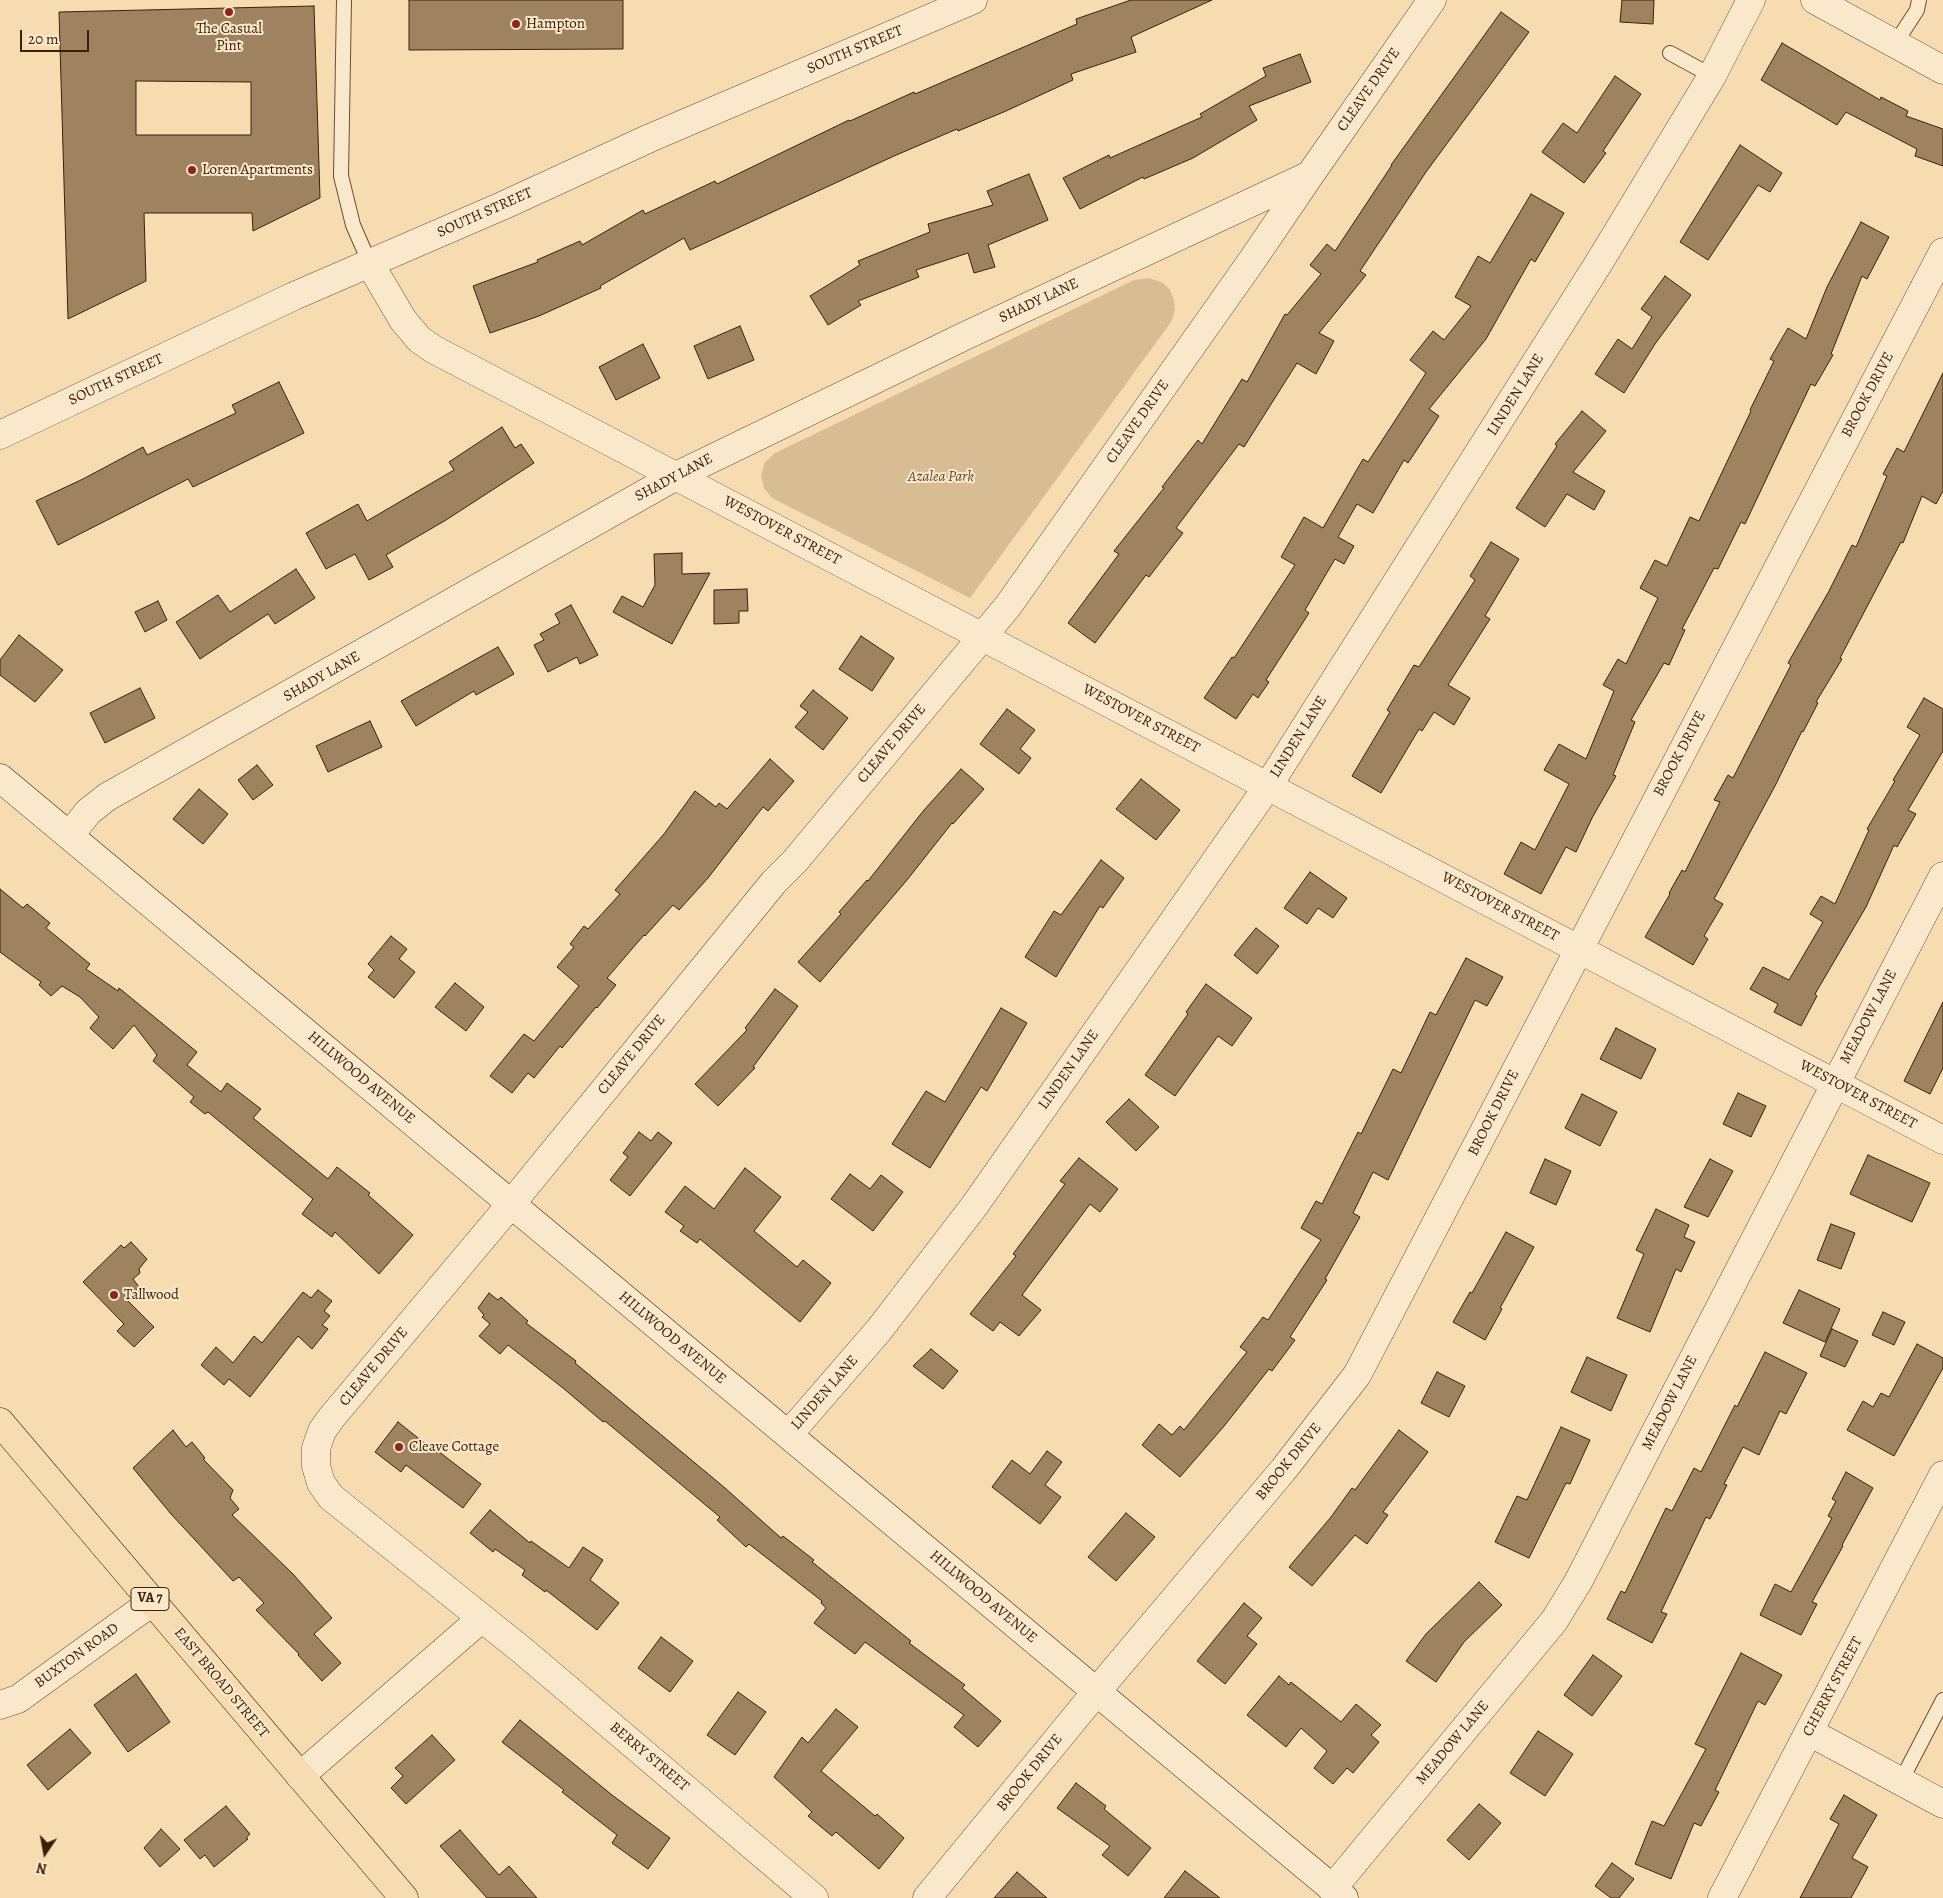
<!DOCTYPE html>
<style>
body{margin:0}
#map{position:relative;width:1943px;height:1898px;overflow:hidden;background:#f8dcb1;font-family:Alegreya,serif}
canvas{display:block}
.north{position:absolute;left:20px;top:1828px;width:50px;height:50px;-webkit-text-stroke:4px #fae8cc;paint-order:stroke;rotate:192deg;font-size:14px;font-weight:700;line-height:20px;text-align:center;color:#3e2007}
.north::after{content:'';display:block;margin:auto;width:18px;height:22px;background:#3e2007;clip-path:polygon(50% 0,100% 100%,50% 72%,0 100%)}
.scale{position:absolute;left:20px;top:30px;width:69px;height:22px;box-sizing:border-box;border:2px solid #3e2007;border-top:0;padding-left:6px;font-size:15px;line-height:18px;white-space:nowrap;color:#3e2007;-webkit-text-stroke:4px #fae8cc;paint-order:stroke}
</style>
<div id="map">
<canvas width="1943" height="1898"></canvas>
<div class="north">N</div>
<div class="scale">20 m</div>
</div>
<script>
const ctx = document.querySelector('canvas').getContext('2d');
ctx.lineJoin = 'round';
function paint(path, color) { ctx.fillStyle = color; ctx.fill(path, 'evenodd'); }
const toPath = rows => new Path2D(rows.map(r => 'M' + r).join(''));
function trace(path, color, width, dash) { ctx.strokeStyle = color; ctx.lineWidth = width; ctx.lineCap = dash ? 'butt' : 'round'; ctx.setLineDash(dash || []); ctx.stroke(path); }
function drawText(font, color, halo, rows, align = 'center') {
  ctx.font = font + ' Alegreya,serif'; ctx.lineWidth = 4; ctx.setLineDash([]); ctx.textBaseline = 'middle'; ctx.strokeStyle = halo; ctx.fillStyle = color; for (const [text, x, y, turn = 0] of rows) {
    ctx.save(); ctx.translate(x, y); ctx.rotate((+turn || 0) * Math.PI / 180); ctx.textAlign = isNaN(turn) ? turn : align; if (halo) ctx.strokeText(text, 0, 0); ctx.fillText(text, 0, 0); ctx.restore();
  }
}
const green = toPath([
 [1149,278,1163,283,1170,290,1174,300,1175,310,1171,322,970,598,772,498,764,488,761,475,765,462,775,453,1134,280]
]);
const building = toPath([
 [409,0,623,0,623,49,409,50,409,0],
 [1131,0,1212,0,1131,37,1136,52,1071,74,1073,80,1006,111,958,131,957,129,894,156,690,250,684,238,600,286,601,288,539,316,490,333,473,286,538,262,537,260,580,241,582,245,643,210,645,214,715,181,717,184,849,120,850,121,914,92,915,94,1077,24,1076,19,1131,0],
 [1622,0,1654,0,1653,24,1620,22,1622,0],
 [314,6,320,198,253,231,252,213,144,213,146,281,68,319,59,12,314,6],
 [136,81,251,82,251,135,136,135,136,81],
 [1501,12,1529,32,1426,172,1360,271,1366,275,1319,333,1334,341,1316,374,1297,363,1244,447,1239,444,1176,528,1183,533,1149,577,1146,575,1095,643,1068,623,1119,554,1114,551,1164,488,1162,487,1198,440,1202,444,1242,379,1247,382,1285,314,1287,315,1321,274,1310,265,1327,244,1335,251,1392,165,1391,165,1501,12],
 [1782,43,1880,100,1881,97,1908,111,1906,116,1943,129,1943,166,1915,156,1917,149,1846,112,1837,125,1761,80,1782,43],
 [1300,54,1311,82,1249,106,1257,120,1193,158,1144,179,1143,177,1080,209,1063,178,1109,155,1110,158,1202,117,1200,114,1266,76,1263,68,1300,54],
 [1615,76,1641,94,1603,151,1606,153,1584,183,1542,152,1563,123,1577,133,1615,76],
 [1740,145,1782,173,1770,192,1758,185,1708,260,1680,242,1740,145],
 [1029,174,1048,220,988,245,995,267,974,273,968,253,916,270,919,277,858,301,861,305,828,325,810,296,860,265,858,261,930,232,928,224,993,205,987,191,1029,174],
 [1531,194,1564,213,1535,262,1531,259,1486,339,1429,409,1439,416,1408,463,1404,460,1373,513,1357,504,1338,537,1354,546,1344,564,1335,559,1305,610,1309,613,1266,680,1269,682,1258,698,1253,694,1236,719,1204,698,1232,657,1234,658,1295,565,1281,557,1304,517,1323,528,1363,459,1368,462,1426,373,1410,360,1433,331,1444,340,1471,306,1455,297,1478,256,1490,263,1531,194],
 [1861,222,1889,237,1867,279,1862,276,1831,354,1833,355,1815,386,1811,384,1745,524,1741,522,1718,569,1714,568,1682,629,1685,630,1669,665,1664,663,1631,720,1635,722,1613,775,1616,776,1592,818,1576,852,1566,847,1541,894,1504,874,1521,842,1535,850,1569,784,1544,770,1559,744,1586,759,1614,691,1603,685,1618,659,1626,664,1658,598,1640,588,1655,560,1667,566,1690,517,1699,521,1751,411,1750,410,1774,361,1770,359,1788,328,1806,339,1827,287,1861,222],
 [1665,276,1691,295,1655,344,1624,393,1595,374,1618,339,1632,349,1652,317,1641,309,1665,276],
 [740,326,754,360,708,379,694,346,740,326],
 [643,344,660,378,616,400,599,367,643,344],
 [1943,373,1943,491,1936,504,1922,496,1903,543,1901,542,1840,658,1842,659,1816,702,1818,703,1803,732,1802,731,1775,786,1714,899,1723,904,1704,936,1708,939,1693,965,1645,937,1670,894,1669,893,1682,870,1685,872,1720,802,1714,800,1728,775,1733,778,1791,665,1788,663,1829,591,1852,545,1856,547,1887,476,1883,474,1897,448,1904,452,1943,373],
 [279,382,304,433,193,487,188,479,58,545,36,501,83,479,143,447,147,455,236,413,232,405,279,382],
 [1582,411,1606,431,1573,472,1605,491,1594,510,1567,494,1545,527,1516,508,1557,446,1555,444,1582,411],
 [502,427,515,448,521,444,534,463,446,520,386,555,393,567,369,580,355,554,326,569,306,533,358,504,367,521,454,470,449,462,502,427],
 [1491,542,1519,559,1485,616,1490,619,1448,685,1470,698,1454,725,1434,712,1422,731,1419,729,1381,793,1352,776,1390,712,1387,710,1414,665,1419,667,1475,580,1470,576,1491,542],
 [682,553,682,574,710,573,672,644,613,612,622,596,643,607,655,585,654,554,682,553],
 [296,569,315,598,275,624,268,614,200,659,176,622,218,595,230,612,296,569],
 [747,589,748,611,739,611,739,623,714,624,714,590,747,589],
 [158,601,167,620,145,632,135,612,158,601],
 [571,605,598,655,580,664,577,657,548,672,534,645,544,640,540,634,560,623,555,614,571,605],
 [19,635,63,670,35,702,0,675,0,660,19,635],
 [861,636,894,658,872,691,839,669,861,636],
 [498,647,514,674,476,695,474,691,416,726,401,701,498,647],
 [140,688,155,718,105,743,90,713,140,688],
 [813,690,848,718,823,750,795,727,808,712,800,706,813,690],
 [1924,698,1943,709,1943,751,1908,810,1916,814,1897,847,1894,845,1866,907,1815,994,1817,996,1801,1026,1774,1012,1778,1004,1750,989,1763,967,1789,980,1823,922,1810,914,1821,896,1835,904,1869,830,1867,829,1895,781,1893,780,1920,735,1907,727,1924,698],
 [1007,709,1035,730,1020,749,1031,758,1019,774,980,744,1007,709],
 [370,721,382,747,328,772,316,746,370,721],
 [770,759,794,781,768,811,763,807,708,878,679,910,673,905,645,936,644,935,607,978,616,985,597,1008,596,1007,562,1048,560,1046,534,1078,528,1073,512,1093,490,1076,524,1034,534,1041,579,986,557,967,574,947,570,944,584,926,588,929,620,894,615,890,664,834,695,791,716,807,719,803,727,809,770,759],
 [257,765,273,785,253,800,238,780,257,765],
 [961,769,984,789,953,824,952,823,907,880,820,982,798,962,841,914,839,912,867,880,868,881,924,810,961,769],
 [1141,779,1180,810,1156,840,1116,809,1141,779],
 [199,789,228,814,203,844,173,819,199,789],
 [1101,860,1124,878,1103,908,1100,906,1056,977,1025,957,1054,911,1061,915,1101,860],
 [1310,872,1347,898,1333,918,1318,908,1307,924,1284,908,1310,872],
 [0,889,23,908,27,904,50,923,46,928,90,964,86,969,118,991,119,988,197,1052,187,1065,221,1092,227,1083,261,1109,253,1118,328,1179,337,1167,370,1193,368,1195,413,1235,379,1274,335,1232,332,1237,302,1214,313,1199,208,1112,205,1114,190,1102,194,1097,153,1061,157,1055,134,1025,113,1049,90,1028,99,1017,80,997,62,986,51,996,39,985,41,982,0,952,0,889],
 [1256,928,1279,946,1257,974,1234,955,1256,928],
 [391,936,407,949,399,959,415,972,394,998,368,977,374,970,368,964,391,936],
 [1466,958,1503,977,1487,1006,1475,1000,1388,1180,1373,1172,1353,1213,1360,1217,1325,1279,1327,1280,1290,1337,1295,1340,1272,1371,1269,1369,1225,1425,1180,1477,1142,1445,1159,1424,1172,1435,1180,1426,1184,1430,1247,1352,1240,1347,1263,1317,1268,1320,1321,1240,1301,1228,1316,1201,1322,1204,1358,1132,1361,1134,1393,1069,1401,1073,1430,1012,1436,1015,1466,958],
 [455,983,484,1007,466,1031,435,1007,455,983],
 [1206,984,1252,1018,1232,1046,1218,1036,1175,1096,1145,1075,1188,1014,1186,1012,1206,984],
 [775,989,798,1006,753,1067,755,1068,718,1106,695,1084,747,1030,745,1028,775,989],
 [1943,1002,1943,1068,1930,1094,1904,1081,1943,1002],
 [1001,1008,1027,1023,987,1091,981,1087,930,1168,892,1144,926,1091,945,1102,1001,1008],
 [1616,1028,1656,1049,1641,1079,1600,1059,1616,1028],
 [1738,1093,1766,1106,1751,1137,1723,1124,1738,1093],
 [1582,1094,1617,1112,1600,1146,1565,1128,1582,1094],
 [1129,1099,1159,1127,1136,1151,1106,1122,1129,1099],
 [639,1132,651,1141,658,1132,672,1143,630,1196,610,1180,628,1157,623,1153,639,1132],
 [1868,1155,1930,1183,1912,1222,1850,1194,1868,1155],
 [1079,1158,1118,1189,1100,1212,1090,1204,1022,1295,1041,1310,1019,1336,1000,1322,993,1331,970,1314,1016,1256,1013,1254,1065,1184,1060,1181,1079,1158],
 [1545,1159,1571,1171,1556,1205,1530,1193,1545,1159],
 [1710,1159,1733,1171,1708,1217,1684,1207,1710,1159],
 [745,1168,781,1197,754,1231,797,1267,803,1260,831,1283,800,1322,700,1239,697,1243,680,1231,684,1226,665,1212,685,1186,714,1209,745,1168],
 [850,1174,870,1189,881,1175,903,1192,873,1231,831,1199,850,1174],
 [1656,1209,1689,1225,1684,1237,1695,1242,1681,1272,1676,1269,1650,1332,1617,1318,1644,1254,1636,1250,1656,1209],
 [1831,1224,1855,1233,1841,1269,1817,1260,1831,1224],
 [1506,1232,1534,1247,1500,1308,1502,1309,1485,1340,1453,1322,1470,1292,1472,1293,1506,1232],
 [131,1242,147,1259,139,1269,140,1273,133,1279,139,1287,127,1300,154,1327,134,1347,117,1331,124,1324,83,1282,121,1245,124,1248,131,1242],
 [318,1290,332,1301,324,1311,330,1316,322,1325,328,1329,312,1349,298,1336,250,1397,229,1379,224,1385,201,1365,216,1347,233,1363,254,1336,262,1343,303,1292,311,1298,318,1290],
 [1799,1290,1840,1309,1825,1342,1783,1323,1799,1290],
 [489,1293,498,1300,501,1297,528,1321,526,1323,576,1361,575,1363,725,1488,781,1538,783,1536,814,1560,812,1562,911,1641,909,1643,965,1685,962,1688,1001,1721,978,1747,954,1727,964,1715,865,1642,855,1654,814,1623,826,1608,821,1603,822,1601,749,1544,746,1547,717,1520,720,1517,605,1421,603,1422,563,1388,508,1345,500,1354,479,1336,490,1324,482,1317,484,1315,478,1308,489,1293],
 [1883,1312,1905,1322,1894,1345,1872,1335,1883,1312],
 [1832,1329,1858,1341,1845,1367,1820,1356,1832,1329],
 [1917,1344,1943,1358,1943,1368,1894,1456,1847,1430,1863,1401,1873,1407,1881,1393,1889,1397,1917,1344],
 [931,1349,958,1371,943,1389,913,1366,931,1349],
 [1765,1352,1807,1373,1786,1414,1780,1411,1759,1455,1743,1447,1724,1484,1727,1485,1710,1519,1706,1517,1661,1612,1667,1614,1652,1643,1607,1619,1621,1591,1625,1593,1666,1508,1672,1511,1694,1468,1701,1472,1735,1405,1737,1407,1765,1352],
 [1587,1357,1627,1375,1611,1411,1571,1392,1587,1357],
 [1437,1372,1465,1386,1449,1417,1421,1403,1437,1372],
 [398,1422,437,1453,438,1451,481,1484,463,1508,406,1465,401,1472,375,1452,398,1422],
 [1561,1427,1590,1440,1570,1484,1566,1483,1529,1558,1495,1542,1517,1496,1527,1500,1561,1427],
 [173,1430,186,1447,192,1442,205,1458,203,1459,233,1490,230,1498,239,1509,232,1515,293,1574,332,1618,314,1634,341,1663,322,1681,298,1655,299,1654,256,1610,264,1603,239,1577,233,1581,171,1514,133,1468,173,1430],
 [1399,1430,1428,1452,1383,1512,1388,1515,1367,1544,1355,1535,1312,1586,1289,1567,1331,1517,1352,1488,1355,1490,1399,1430],
 [1047,1451,1062,1462,1045,1485,1061,1497,1040,1524,992,1487,1012,1460,1030,1474,1047,1451],
 [1846,1472,1873,1488,1842,1545,1843,1546,1812,1602,1817,1604,1801,1635,1760,1615,1775,1584,1791,1592,1832,1518,1828,1516,1836,1501,1832,1499,1846,1472],
 [490,1510,530,1543,531,1541,569,1568,583,1547,603,1560,590,1580,619,1603,597,1630,546,1590,545,1592,522,1575,525,1570,495,1549,493,1552,470,1533,490,1510],
 [1126,1513,1155,1537,1116,1581,1088,1557,1126,1513],
 [1479,1582,1502,1605,1464,1642,1436,1682,1406,1661,1426,1634,1479,1582],
 [1244,1603,1262,1618,1247,1636,1257,1644,1225,1684,1197,1661,1244,1603],
 [661,1637,693,1661,670,1692,638,1668,661,1637],
 [1741,1653,1782,1675,1765,1705,1758,1701,1715,1790,1719,1792,1701,1826,1694,1823,1671,1879,1635,1864,1652,1821,1664,1826,1706,1749,1695,1744,1741,1653],
 [1593,1655,1622,1676,1592,1716,1564,1695,1593,1655],
 [136,1674,170,1722,128,1752,94,1705,136,1674],
 [1279,1676,1289,1685,1291,1682,1341,1722,1356,1704,1381,1725,1371,1735,1379,1742,1353,1773,1347,1768,1333,1784,1314,1768,1327,1751,1301,1728,1286,1747,1247,1715,1279,1676],
 [738,1692,766,1712,735,1755,707,1735,738,1692],
 [836,1709,858,1727,821,1771,875,1816,877,1814,904,1838,879,1869,836,1832,832,1836,808,1816,812,1812,774,1777,802,1737,808,1743,836,1709],
 [520,1720,612,1795,670,1838,648,1869,612,1843,617,1835,562,1792,564,1790,502,1742,520,1720],
 [70,1729,91,1753,48,1790,27,1765,70,1729],
 [1538,1731,1573,1754,1545,1796,1510,1773,1538,1731],
 [432,1735,455,1760,406,1804,391,1788,403,1776,395,1768,432,1735],
 [1076,1783,1106,1806,1104,1809,1151,1848,1128,1876,1102,1855,1110,1846,1057,1808,1076,1783],
 [1844,1795,1877,1815,1852,1858,1868,1867,1851,1898,1800,1898,1839,1824,1830,1819,1844,1795],
 [1479,1804,1501,1823,1469,1860,1447,1840,1479,1804],
 [226,1806,250,1834,246,1838,248,1839,214,1867,205,1855,200,1859,184,1840,226,1806],
 [161,1829,180,1849,160,1867,144,1848,161,1829],
 [460,1830,499,1875,509,1866,537,1898,487,1898,440,1846,460,1830],
 [1612,1863,1634,1879,1619,1898,1611,1898,1595,1886,1612,1863],
 [1185,1871,1220,1898,1164,1898,1185,1871],
 [1017,1872,1047,1898,994,1898,1017,1872]
]);
const service = toPath([
 [344,0,341,176,353,225,370,264],
 [1895,44,1917,10,1919,0],
 [1670,53,1712,76],
 [1901,1781,1943,1700]
]);
const minor = toPath([
 [1815,0,1943,70],
 [370,264,403,320,419,339,433,349,1943,1140],
 [70,835,88,812,107,797,676,476,969,334,1310,175],
 [789,1434,879,1330,975,1205,1268,786,1600,261,1712,76,1751,0],
 [0,1705,18,1699,152,1602],
 [1809,1732,1943,1804],
 [300,1776,482,1618],
 [1332,1889,1554,1621,1578,1582,1943,876],
 [814,1898,523,1651,331,1497,321,1483,316,1466,316,1448,322,1431,332,1417,511,1204,774,882,795,861,1008,606,1253,259,1310,175,1432,0],
 [927,1898,1097,1691,1284,1469,1357,1375,1943,252]
]);
const tertiary = toPath([
 [0,435,294,296,502,206,650,138,973,0],
 [1722,1898,1943,1475]
]);
const secondary = toPath([
 [0,778,1344,1898]
]);
const primary = toPath([
 [0,1422,404,1898]
]);
const markers = [
 [229,12,5,"#8f2418"],
 [516,24,5,"#8f2418"],
 [192,170,5,"#8f2418"],
 [114,1295,5,"#8f2418"],
 [399,1447,5,"#8f2418"]
];
const shields = [
 [150,1599,38]
];
const shieldNames = [
 ["VA 7",150,1599]
];
const poiNames = [
 ["Hampton",526,24],
 ["The Casual",229,29,"center"],
 ["Pint",229,46,"center"],
 ["Loren Apartments",202,170],
 ["Tallwood",124,1295],
 ["Cleave Cottage",409,1447]
];
const streetNames = [
 ["SOUTH STREET",855,50,-23],
 ["CLEAVE DRIVE",1369,90,-55],
 ["SOUTH STREET",485,213,-24],
 ["SHADY LANE",1039,301,-25],
 ["SOUTH STREET",116,380,-25],
 ["LINDEN LANE",1516,395,-58],
 ["BROOK DRIVE",1868,395,-62],
 ["CLEAVE DRIVE",1138,422,-55],
 ["SHADY LANE",674,478,-28],
 ["WESTOVER STREET",782,531,28],
 ["SHADY LANE",322,677,-30],
 ["WESTOVER STREET",1141,719,28],
 ["LINDEN LANE",1299,737,-58],
 ["CLEAVE DRIVE",892,744,-50],
 ["BROOK DRIVE",1680,754,-62],
 ["WESTOVER STREET",1500,907,28],
 ["MEADOW LANE",1869,1017,-62],
 ["CLEAVE DRIVE",632,1055,-51],
 ["LINDEN LANE",1069,1070,-55],
 ["HILLWOOD AVENUE",361,1078,40],
 ["WESTOVER STREET",1858,1095,28],
 ["BROOK DRIVE",1494,1113,-63],
 ["HILLWOOD AVENUE",672,1338,40],
 ["CLEAVE DRIVE",374,1367,-50],
 ["LINDEN LANE",825,1393,-49],
 ["MEADOW LANE",1670,1403,-63],
 ["BROOK DRIVE",1289,1462,-51],
 ["HILLWOOD AVENUE",983,1597,40],
 ["BUXTON ROAD",77,1656,-36],
 ["EAST BROAD STREET",221,1683,50],
 ["CHERRY STREET",1833,1687,-62],
 ["MEADOW LANE",1453,1743,-50],
 ["BERRY STREET",649,1757,40],
 ["BROOK DRIVE",1030,1773,-51]
];
const parkNames = [
 ["Azalea Park",941,477]
];
paint(green, '#d8bc94');
paint(building, '#9f825f');
trace(building, '#3e2007', 1);
trace(service, '#6c4f32', 16);
trace(minor, '#6c4f32', 29);
trace(tertiary, '#6c4f32', 29);
trace(secondary, '#3e2007', 29);
trace(primary, '#3e2007', 29);
trace(service, '#fae8cc', 14);
trace(minor, '#fae8cc', 28);
trace(tertiary, '#fae8cc', 28);
trace(secondary, '#fae8cc', 28);
trace(primary, '#f8dcb1', 28);
for (const [x, y, r, color] of markers) { const dot = new Path2D(); dot.arc(x, y, r, 0, 2 * Math.PI); ctx.fillStyle = color; ctx.fill(dot); trace(dot, '#fae8cc', 2); }
for (const [x, y, w] of shields) { const box = new Path2D(); box.roundRect(x - w / 2, y - 11.5, w, 23, 4); ctx.fillStyle = '#fae8cc'; ctx.fill(box); trace(box, '#3e2007', 1); }
drawText('bold 14px', '#3e2007', null, shieldNames);
drawText('15px', '#3e2007', '#fae8cc', poiNames, 'left');
drawText('15px', '#3e2007', '#fae8cc', streetNames);
drawText('italic 15px', '#64472a', '#fae8cc', parkNames);
</script>
